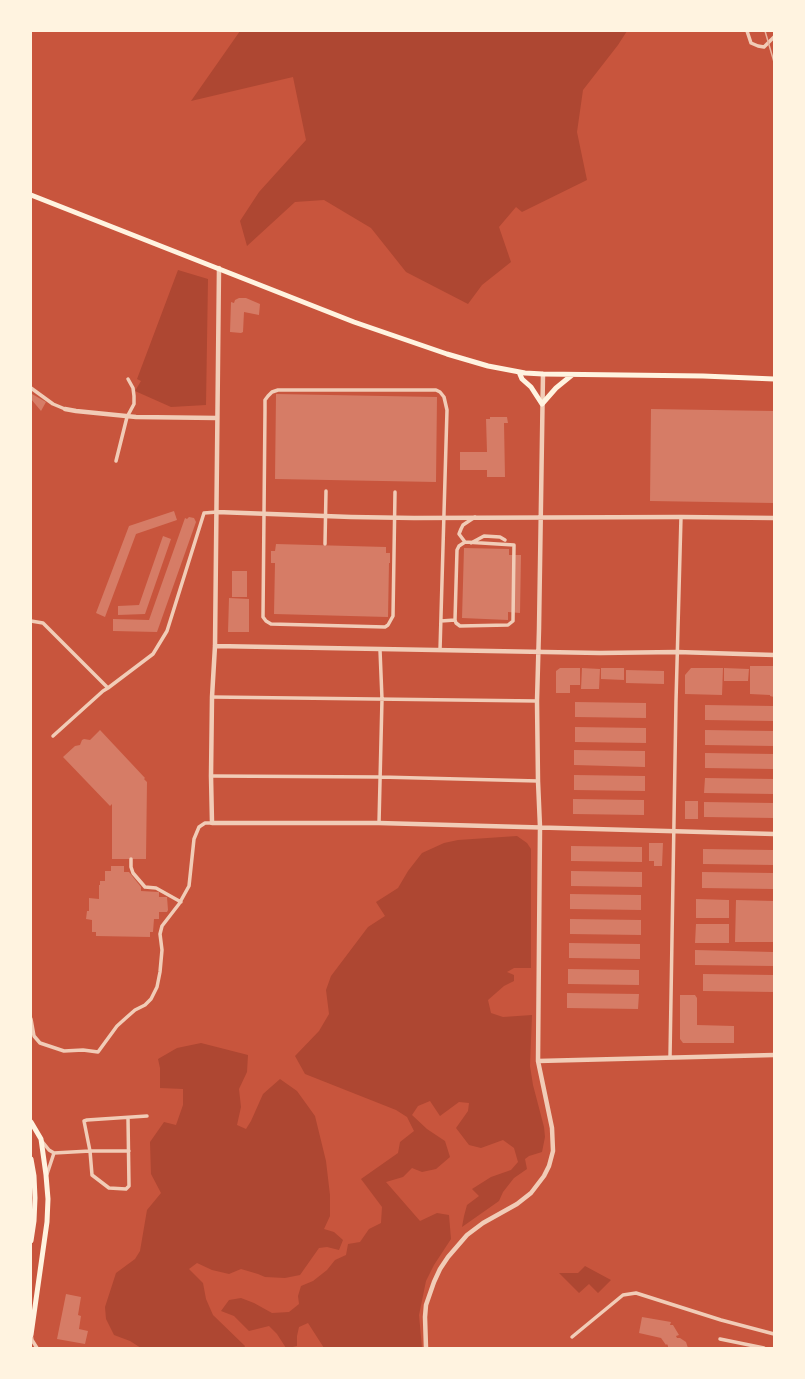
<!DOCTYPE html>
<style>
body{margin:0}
#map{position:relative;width:805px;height:1379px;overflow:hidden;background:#c8553d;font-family:Manrope,sans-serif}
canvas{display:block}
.frame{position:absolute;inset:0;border:32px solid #fff3e0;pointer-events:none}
</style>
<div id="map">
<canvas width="805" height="1379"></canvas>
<div class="frame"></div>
</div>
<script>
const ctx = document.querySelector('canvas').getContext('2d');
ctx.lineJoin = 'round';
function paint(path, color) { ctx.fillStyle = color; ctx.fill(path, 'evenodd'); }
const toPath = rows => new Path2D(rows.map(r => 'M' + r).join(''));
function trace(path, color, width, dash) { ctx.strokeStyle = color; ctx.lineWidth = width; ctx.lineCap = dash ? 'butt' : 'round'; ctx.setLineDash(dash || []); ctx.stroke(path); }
const green = toPath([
 [240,31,627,31,618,45,583,90,577,132,587,180,522,212,516,207,499,227,511,262,482,285,468,304,406,272,371,228,324,200,295,202,247,246,240,221,259,192,306,140,293,77,191,101],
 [178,270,208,279,206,405,171,407,135,391,141,381,137,379],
 [517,836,527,843,531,849,531,968,514,968,507,972,514,975,514,981,504,986,488,1000,491,1013,503,1017,532,1015,530,1066,533,1085,544,1127,545,1137,542,1152,529,1156,525,1159,527,1169,514,1178,503,1192,499,1201,462,1227,464,1216,467,1205,479,1196,472,1189,491,1177,511,1170,518,1162,514,1148,503,1140,481,1148,469,1145,456,1128,468,1111,469,1103,459,1102,440,1116,430,1101,418,1106,412,1115,427,1129,445,1141,450,1157,436,1169,422,1172,412,1168,403,1177,386,1182,420,1221,437,1213,449,1215,451,1239,434,1265,426,1281,419,1315,422,1348,324,1348,308,1323,299,1327,297,1336,297,1346,288,1348,286,1348,277,1334,269,1326,249,1331,234,1316,221,1311,229,1300,241,1298,254,1303,272,1313,289,1312,299,1304,298,1296,301,1286,313,1281,327,1270,335,1260,346,1255,348,1244,360,1242,369,1229,381,1223,382,1207,361,1179,398,1153,400,1142,414,1131,407,1117,396,1110,305,1074,295,1056,319,1031,329,1014,326,990,331,976,368,927,385,916,376,902,398,888,408,871,422,853,444,843,458,840],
 [201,1043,248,1055,247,1072,239,1089,241,1107,237,1125,246,1129,251,1121,263,1094,280,1079,297,1091,315,1116,326,1161,330,1195,330,1216,324,1229,334,1232,343,1240,339,1250,327,1247,319,1248,300,1275,285,1278,265,1277,258,1274,241,1269,229,1274,212,1270,197,1263,189,1269,203,1283,206,1299,213,1315,245,1346,244,1348,141,1348,130,1341,114,1335,106,1319,105,1307,116,1273,135,1259,140,1251,147,1210,161,1193,151,1174,150,1142,164,1122,176,1125,183,1105,183,1089,160,1088,160,1068,158,1059,177,1048],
 [585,1266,611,1280,598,1293,589,1284,579,1293,559,1273,578,1273]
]);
const building = toPath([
 [239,298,246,298,260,304,259,315,244,312,243,332,241,333,230,332,231,302,234,303,235,300],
 [32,394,46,402,41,411,31,399],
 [276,394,437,397,436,482,275,479],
 [651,409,774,411,774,503,650,501],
 [490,417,507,417,508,423,504,423,505,477,487,477,487,470,460,470,460,452,487,452,486,419,490,419],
 [174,511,177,520,136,534,105,617,96,613,129,526],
 [189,517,194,518,196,522,157,632,113,631,113,619,149,620,185,518,187,519],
 [163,536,171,539,145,614,118,615,118,606,139,605],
 [276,544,386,547,386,553,390,553,390,563,389,563,388,617,274,614,275,563,271,563,271,551,275,551],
 [464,548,509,549,509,555,521,555,520,613,508,612,508,620,462,618],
 [232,571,247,571,247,597,232,597],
 [229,598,249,599,249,632,228,632],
 [750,666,774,666,774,697,770,696,770,695,750,694],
 [560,668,580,668,580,685,570,685,570,693,556,693,556,671],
 [582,668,600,669,599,689,581,689],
 [601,668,624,668,624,680,601,679],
 [691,668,723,668,722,695,685,694,685,675],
 [724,668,749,669,748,681,724,681],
 [626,670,664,671,664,684,626,683],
 [575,702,646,703,646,718,575,717],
 [705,705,774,706,774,721,705,720],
 [575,727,646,728,646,743,575,742],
 [100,730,145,778,144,779,147,782,146,859,112,859,112,804,110,806,63,757,75,746,80,745,82,740,84,739,90,740],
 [705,730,774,731,774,746,705,745],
 [574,750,645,751,645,767,574,765],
 [705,753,774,754,774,769,705,768],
 [574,775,645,776,645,791,574,790],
 [705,778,774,779,774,794,704,793],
 [573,799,644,800,644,815,573,814],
 [685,801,698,801,698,819,685,819],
 [704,802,774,803,774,818,704,817],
 [649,843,663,843,662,866,654,866,654,861,649,861],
 [571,846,642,847,642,862,571,861],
 [703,849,774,850,774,865,703,864],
 [111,866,124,866,124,872,129,872,141,887,141,891,159,892,159,897,167,897,168,910,167,912,159,912,159,919,154,919,153,932,150,932,150,937,96,936,96,932,92,932,92,920,86,919,87,911,89,911,89,898,99,899,99,885,100,885,100,881,105,881,105,871,111,871],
 [571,871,642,872,642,887,571,886],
 [702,872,773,873,773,889,702,888],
 [570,894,641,895,641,910,570,909],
 [696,899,729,900,729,918,696,918],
 [736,900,774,901,774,942,735,942],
 [570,919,641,920,641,935,570,934],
 [696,924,729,924,729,943,695,943],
 [569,943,640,944,640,959,569,958],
 [695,950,773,952,773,966,695,965],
 [568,969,639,970,639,985,568,984],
 [703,974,774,975,774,992,703,991],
 [567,993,639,994,638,1009,567,1008],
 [680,995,695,995,697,998,697,1025,734,1026,734,1043,683,1043,680,1039],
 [66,1294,81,1297,78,1315,81,1316,79,1329,88,1331,85,1344,57,1339],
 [642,1317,671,1322,670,1325,673,1325,679,1335,676,1336,677,1338,680,1338,686,1342,688,1348,668,1348,668,1346,667,1344,666,1345,661,1338,639,1333]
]);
const minor = toPath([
 [747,31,751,43,758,46,764,47,774,37],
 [31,388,53,404,65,409],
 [116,461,127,417,134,404,134,396,133,388,128,379],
 [395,492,393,616,388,625,385,627,271,624,266,621,263,617,265,410,265,400,268,396,272,392,278,390,436,390,440,392,444,397,447,410,440,650],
 [465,542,514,545,513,621,508,625,460,626,456,623,455,620,457,550,459,546,465,542],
 [465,542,459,534,461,529,463,525,475,517],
 [471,543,484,536,500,537,505,540],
 [325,544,326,491],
 [31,621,43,623,108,688],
 [441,621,455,620],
 [212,697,537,701],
 [53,736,103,691,108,688,153,654,167,631,204,513,217,512],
 [211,776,380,777,538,781],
 [379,823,382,699,380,650],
 [131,859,131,867,133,873,145,887,156,888,181,902],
 [31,1019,34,1036,40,1043,64,1051,83,1050,98,1052,117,1026,127,1017,135,1010,145,1005,151,999,157,987,160,972,162,950,160,934,162,926,179,904,189,886,194,839,199,827,205,823,212,823],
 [670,1057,676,701,681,517],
 [128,1118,129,1186,126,1189,109,1188,92,1175,90,1151,84,1121,87,1120,147,1116],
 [41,1140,49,1150,54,1153,90,1151,129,1151],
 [47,1174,54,1153],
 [31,1334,32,1340,37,1348],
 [572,1337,623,1295,636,1293,721,1320,774,1334],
 [720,1339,764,1348]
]);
const tertiary = toPath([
 [219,268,215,646,212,697,211,776,212,823,379,823,774,834],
 [65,409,76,411,136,417,217,418],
 [217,512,351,517,414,518,681,517,774,518],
 [215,646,600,653,677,652,774,655],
 [538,1061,774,1055],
 [426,1348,425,1317,426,1305,434,1282,440,1269,448,1257,467,1235,483,1223,517,1204,531,1193,544,1176,549,1166,553,1151,552,1128,538,1061,540,827,538,781,537,701,539,629,543,374]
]);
const secondary = toPath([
 [31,195,354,322,447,354,488,366,525,373,543,374,703,376,774,379],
 [519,372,522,379,531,387,542,404,556,388,572,375],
 [31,1122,41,1139,46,1175,48,1199,47,1222,31,1335],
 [31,1159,34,1176,35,1198,34,1221,31,1241]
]);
const rail = toPath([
 [765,31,774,62]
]);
paint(green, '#ae4732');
paint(building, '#d67c66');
trace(minor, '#f1ccb7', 3.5);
trace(tertiary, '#f1ccb7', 4.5);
trace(secondary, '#fff3e0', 5);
trace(rail, '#e9b49f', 1.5);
</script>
